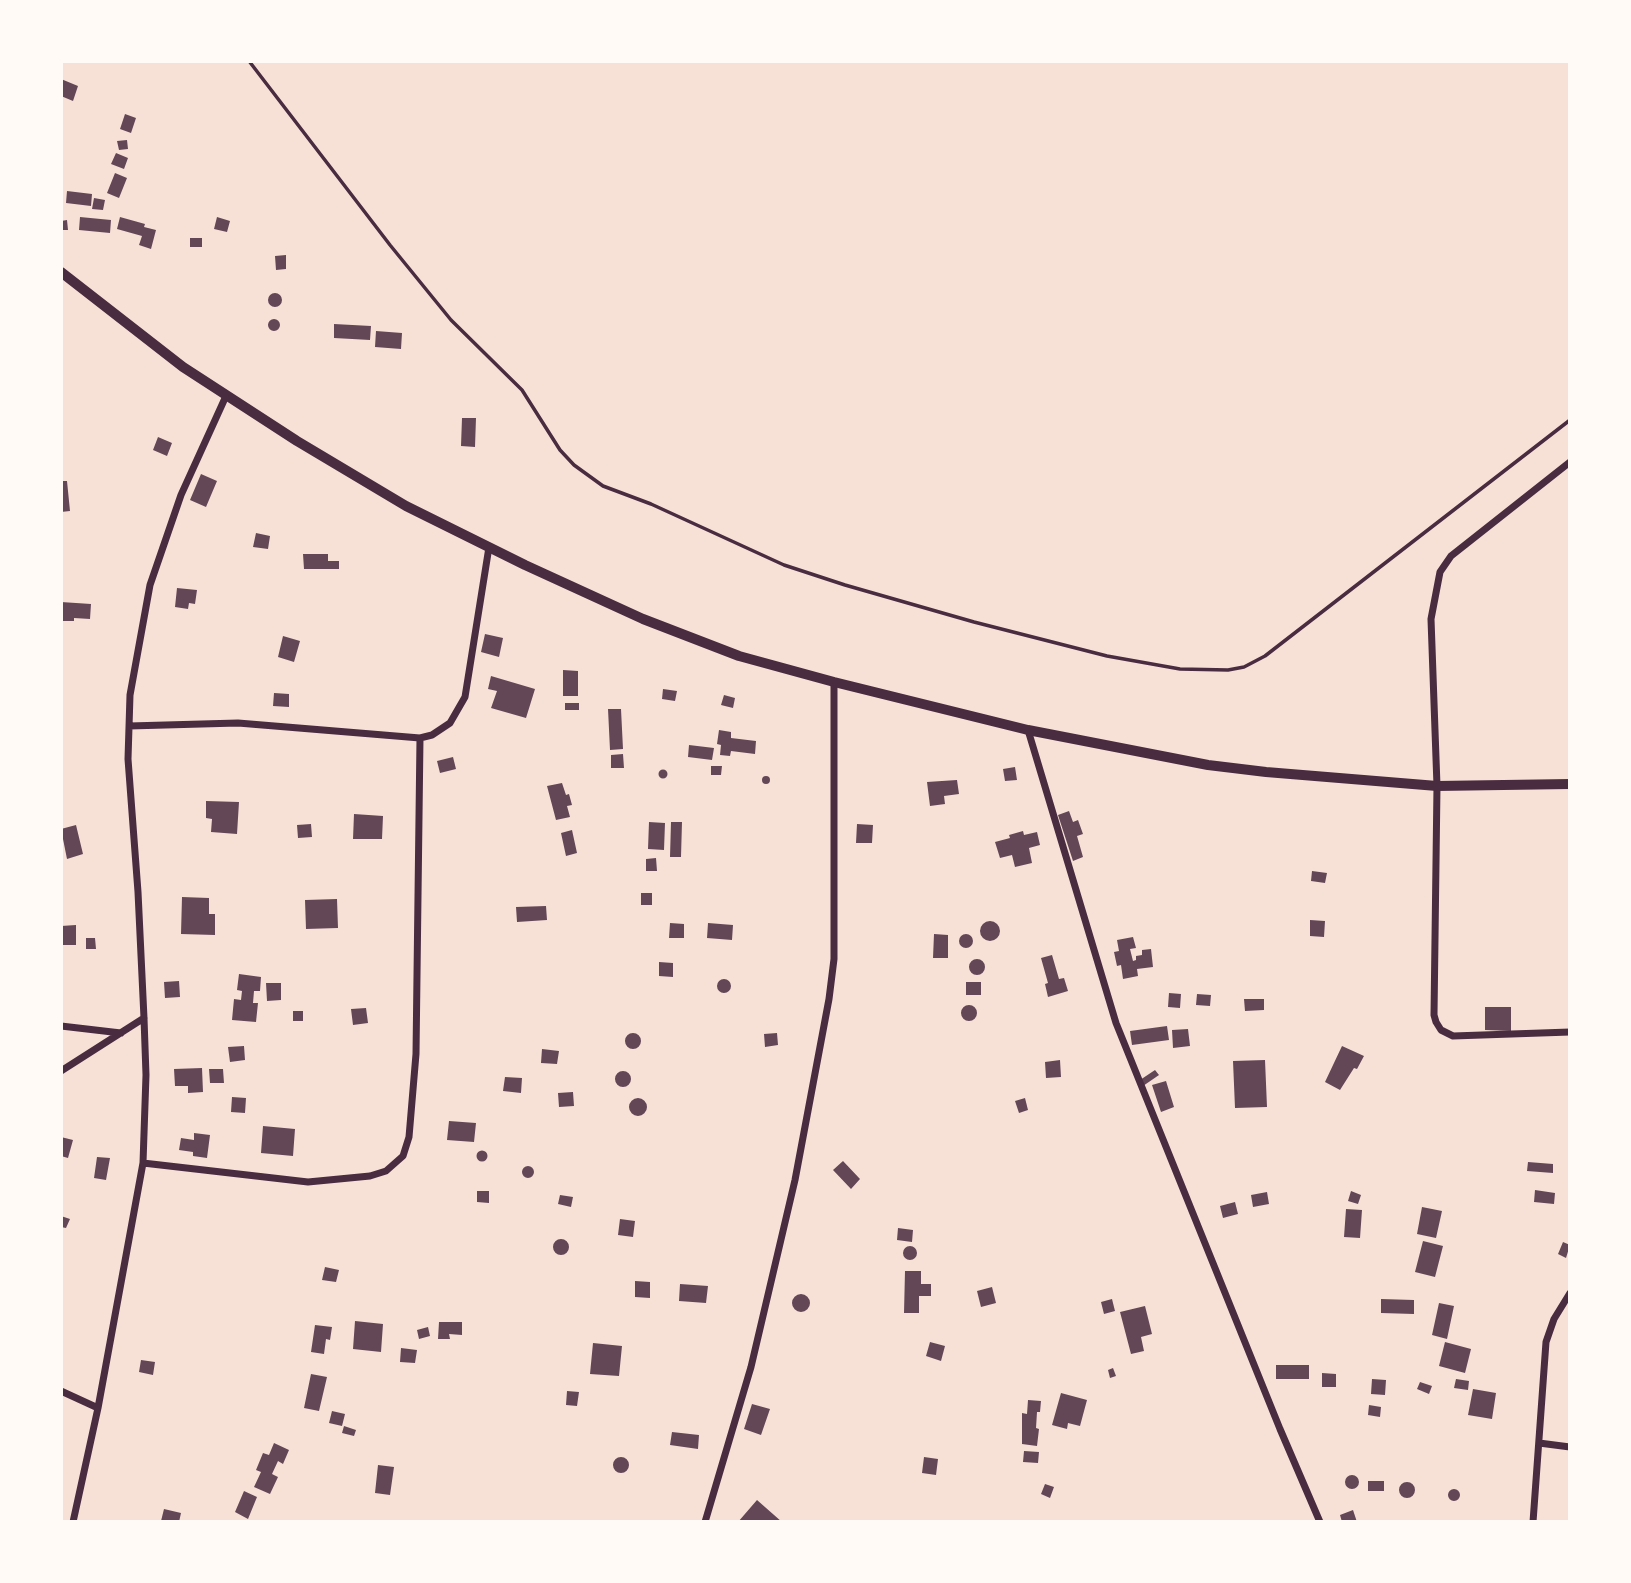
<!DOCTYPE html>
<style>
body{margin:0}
#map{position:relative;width:1631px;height:1583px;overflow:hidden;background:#f7e1d7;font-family:"Fira Sans Condensed",sans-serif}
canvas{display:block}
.frame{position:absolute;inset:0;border:63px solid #fffaf5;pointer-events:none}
</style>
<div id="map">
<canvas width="1631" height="1583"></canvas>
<div class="frame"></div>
</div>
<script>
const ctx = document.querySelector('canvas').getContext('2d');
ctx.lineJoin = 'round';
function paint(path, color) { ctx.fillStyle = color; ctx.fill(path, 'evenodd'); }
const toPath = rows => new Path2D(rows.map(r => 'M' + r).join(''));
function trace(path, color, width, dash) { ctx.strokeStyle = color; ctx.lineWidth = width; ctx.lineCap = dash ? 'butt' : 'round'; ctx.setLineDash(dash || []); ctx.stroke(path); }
const building = toPath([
 [61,79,78,86,73,101,61,96],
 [125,114,136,118,131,133,120,129],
 [127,140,128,149,119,150,117,141],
 [116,153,128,158,124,169,111,164],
 [115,173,127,178,119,198,107,193],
 [67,191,92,194,91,206,66,203],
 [94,198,105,200,103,210,92,209],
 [80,217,111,220,110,233,79,230],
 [120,217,145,224,144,227,156,230,151,249,139,245,142,236,117,229],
 [217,217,230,221,227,232,214,229],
 [67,220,68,230,61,230,61,221],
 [190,238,202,238,202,247,190,247],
 [286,255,286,269,276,270,275,256],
 '268 300a7 7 0 1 1 14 0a7 7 0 1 1-14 0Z',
 '268 325a6 6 0 1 1 12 0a6 6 0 1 1-12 0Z',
 [334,324,371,326,370,340,334,338],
 [376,331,402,333,401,349,375,347],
 [462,418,476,418,475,447,461,446],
 [158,437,172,443,167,456,153,450],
 [201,474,217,481,206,507,190,500],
 [61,481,67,481,70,511,61,512],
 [256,533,270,536,268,549,253,547],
 [303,554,328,554,328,561,339,561,339,569,304,569],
 [177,588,197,590,195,604,189,603,188,609,175,607],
 [61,602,91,604,90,619,74,618,74,621,61,621],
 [485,634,503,638,499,657,481,652],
 [283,636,300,641,294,662,278,657],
 [563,670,578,671,578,696,563,696],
 [491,676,535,689,526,718,491,708,497,691,488,689],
 [663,689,677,691,675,701,662,699],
 [274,693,289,694,289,707,273,706],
 [724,695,735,698,733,708,721,705],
 [565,703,579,703,579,710,565,710],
 [608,709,621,709,623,749,610,750],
 [719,730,731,732,731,738,756,741,755,754,731,751,730,756,720,755,721,745,717,744],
 [689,745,714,748,712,760,688,757],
 [623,754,624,768,611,768,611,755],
 [453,757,456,769,440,773,437,761],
 [711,766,722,766,721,775,711,775],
 [1015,767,1017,780,1005,781,1003,769],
 '658.5 774a4.5 4.5 0 1 1 9 0a4.5 4.5 0 1 1-9 0Z',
 '762 780a4 4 0 1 1 8 0a4 4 0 1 1-8 0Z',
 [957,780,959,794,944,796,945,804,930,806,927,782],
 [562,783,566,795,569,794,572,805,567,806,570,817,556,820,547,786],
 [206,801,239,802,237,834,211,832,212,819,206,818],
 [1069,811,1073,822,1078,820,1083,834,1077,836,1083,857,1073,861,1058,815],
 [354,814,383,816,382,839,353,839],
 [649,822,665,823,664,850,648,849],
 [671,822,682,822,681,857,670,857],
 [311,824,312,837,298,838,297,825],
 [857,824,873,825,872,843,856,843],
 [76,825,83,854,67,859,61,829],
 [572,830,577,853,566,856,561,833],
 [1023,831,1024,835,1037,832,1040,845,1029,848,1032,863,1015,867,1012,855,1000,858,995,842,1010,838,1009,835],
 [656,858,657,871,646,871,646,859],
 [1312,871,1327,873,1325,883,1311,881],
 [641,893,652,893,652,905,641,905],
 [182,897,209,898,209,914,215,914,215,935,181,934],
 [337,899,338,928,306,929,305,900],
 [546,906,547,920,517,922,516,907],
 [1310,920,1325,921,1324,937,1310,936],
 '980 931a10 10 0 1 1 20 0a10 10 0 1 1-20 0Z',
 [670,923,684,924,684,938,669,938],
 [708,923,733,925,732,940,707,938],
 [76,925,76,945,61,945,61,926],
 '959 941a7 7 0 1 1 14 0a7 7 0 1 1-14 0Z',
 [934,934,948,935,948,958,933,958],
 [1133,937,1136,948,1130,949,1133,961,1136,960,1136,956,1142,955,1142,950,1151,949,1153,967,1137,969,1138,976,1123,979,1121,965,1117,966,1114,952,1119,951,1117,940],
 [86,938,95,938,96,949,86,949],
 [1052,955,1059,979,1064,978,1068,991,1048,997,1045,984,1048,983,1041,958],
 '969 967a8 8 0 1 1 16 0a8 8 0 1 1-16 0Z',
 [659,962,673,963,673,977,659,976],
 [239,974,261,977,260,991,254,991,253,1003,258,1003,256,1022,232,1020,234,999,241,1000,242,991,237,990],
 '717 986a7 7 0 1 1 14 0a7 7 0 1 1-14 0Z',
 [179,981,180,997,165,998,164,982],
 [966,982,981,982,981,995,966,995],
 [266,983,281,983,281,1000,267,1001],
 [1169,993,1181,994,1180,1008,1168,1007],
 [1197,994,1211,995,1210,1006,1196,1005],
 [1244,999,1264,999,1264,1010,1245,1011],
 '961 1013a8 8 0 1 1 16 0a8 8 0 1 1-16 0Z',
 [1485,1007,1511,1007,1511,1031,1485,1030],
 [366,1008,368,1023,353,1025,351,1009],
 [293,1011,303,1011,303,1021,293,1021],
 [1167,1026,1169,1040,1132,1045,1130,1031],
 [1188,1029,1190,1046,1173,1048,1172,1030],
 [777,1033,778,1045,765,1047,764,1034],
 '625 1041a8 8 0 1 1 16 0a8 8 0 1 1-16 0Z',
 [244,1046,245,1060,230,1062,228,1047],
 [1342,1046,1364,1056,1357,1069,1354,1068,1340,1090,1325,1082],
 [542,1049,559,1051,557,1064,541,1063],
 [1060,1060,1061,1077,1046,1078,1045,1062],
 [1265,1060,1267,1107,1235,1108,1233,1061],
 [202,1068,203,1092,188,1093,188,1086,175,1086,174,1069],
 [209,1069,223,1069,224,1083,210,1083],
 [1155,1070,1159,1075,1143,1086,1140,1080],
 '615 1079a8 8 0 1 1 16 0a8 8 0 1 1-16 0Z',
 [505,1077,522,1078,521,1093,503,1091],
 [1166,1081,1174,1107,1161,1112,1152,1085],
 [573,1092,574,1106,559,1107,558,1093],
 [232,1097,246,1098,245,1113,231,1112],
 [1025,1098,1028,1110,1019,1113,1015,1101],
 '629 1107a9 9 0 1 1 18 0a9 9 0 1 1-18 0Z',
 [449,1121,476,1123,474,1142,447,1140],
 [263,1126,295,1129,293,1156,261,1153],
 [194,1133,210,1135,207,1158,193,1156,193,1152,179,1150,181,1138,194,1140],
 [61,1137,73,1140,68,1158,61,1156],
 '476.5 1156a5.5 5.5 0 1 1 11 0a5.5 5.5 0 1 1-11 0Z',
 [97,1157,110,1158,106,1180,94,1178],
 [843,1161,860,1179,851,1189,833,1170],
 [1528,1162,1553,1164,1553,1173,1527,1171],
 '522 1172a6 6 0 1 1 12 0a6 6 0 1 1-12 0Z',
 [1535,1190,1555,1193,1554,1204,1534,1202],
 [477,1191,489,1191,489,1203,477,1202],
 [1351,1191,1361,1195,1358,1204,1348,1201],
 [1267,1192,1269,1204,1253,1207,1251,1195],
 [560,1195,573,1197,571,1207,558,1204],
 [1235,1202,1238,1214,1223,1218,1220,1206],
 [1422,1207,1442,1211,1436,1238,1417,1234],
 [1346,1209,1362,1210,1360,1238,1344,1237],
 [61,1216,70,1219,66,1228,61,1227],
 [620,1219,635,1221,633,1237,618,1235],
 [898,1228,913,1230,912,1242,897,1240],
 '553 1247a8 8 0 1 1 16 0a8 8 0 1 1-16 0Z',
 [1423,1241,1443,1246,1435,1277,1415,1272],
 [1563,1242,1570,1245,1566,1258,1558,1254],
 '903 1253a7 7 0 1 1 14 0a7 7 0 1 1-14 0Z',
 [325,1267,339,1270,336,1282,322,1280],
 [905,1271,921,1271,921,1284,931,1284,931,1296,919,1296,919,1313,904,1313],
 [635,1281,650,1282,650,1298,635,1297],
 [680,1284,708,1286,706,1303,679,1301],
 [992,1287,996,1303,981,1307,977,1291],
 '792 1303a9 9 0 1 1 18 0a9 9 0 1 1-18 0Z',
 [1112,1299,1115,1311,1104,1314,1101,1302],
 [1381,1299,1414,1300,1414,1314,1381,1313],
 [1439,1303,1454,1306,1447,1339,1432,1335],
 [1145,1306,1152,1334,1141,1337,1144,1351,1131,1354,1120,1312],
 [355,1321,383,1324,381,1352,353,1349],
 [439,1322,462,1322,462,1335,449,1334,450,1339,438,1339],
 [315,1325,332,1327,330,1340,326,1339,324,1354,311,1352],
 [428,1327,430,1336,419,1339,417,1330],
 [930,1342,945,1346,941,1361,926,1356],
 [1445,1342,1471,1349,1465,1373,1439,1366],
 [593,1343,622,1346,619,1376,590,1374],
 [401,1348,417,1350,415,1363,400,1362],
 [141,1360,155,1362,153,1375,139,1372],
 [1276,1365,1309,1365,1309,1379,1276,1379],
 [1113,1368,1116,1376,1110,1378,1108,1370],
 [1322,1373,1336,1374,1336,1387,1322,1387],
 [311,1374,327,1377,319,1411,304,1408],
 [1372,1379,1386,1380,1385,1395,1371,1394],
 [1456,1379,1469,1381,1468,1390,1454,1388],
 [1420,1382,1432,1386,1429,1394,1417,1389],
 [1473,1389,1496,1393,1492,1419,1468,1415],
 [567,1391,579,1392,577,1406,566,1405],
 [1061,1393,1087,1400,1080,1426,1068,1423,1067,1429,1052,1425],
 [1028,1400,1041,1401,1040,1412,1037,1412,1036,1428,1039,1429,1037,1446,1022,1444,1022,1413,1027,1414],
 [752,1404,770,1409,761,1435,744,1429],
 [1369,1405,1381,1407,1380,1417,1368,1415],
 [332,1411,345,1414,342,1426,329,1423],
 [344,1426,356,1430,354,1436,342,1433],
 [672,1432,699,1435,698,1449,670,1445],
 [274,1443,289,1450,283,1464,278,1461,272,1474,278,1477,270,1494,254,1487,261,1472,256,1470,263,1453,269,1455],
 [1024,1451,1039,1452,1038,1463,1023,1462],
 '613 1465a8 8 0 1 1 16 0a8 8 0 1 1-16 0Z',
 [924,1457,938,1459,936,1475,922,1473],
 [378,1465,394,1467,390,1495,375,1493],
 '1345 1482a7 7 0 1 1 14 0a7 7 0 1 1-14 0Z',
 [1368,1481,1384,1481,1384,1491,1368,1491],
 '1399 1490a8 8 0 1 1 16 0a8 8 0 1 1-16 0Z',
 [1045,1484,1054,1487,1050,1498,1041,1494],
 '1448 1495a6 6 0 1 1 12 0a6 6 0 1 1-12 0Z',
 [244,1491,257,1497,248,1519,235,1512],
 [757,1500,782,1522,738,1522],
 [164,1509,181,1513,179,1522,161,1521],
 [1353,1510,1357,1522,1342,1522,1340,1515]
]);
const path = toPath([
 [249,61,390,245,451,320,522,390,560,450,574,465,603,486,651,504,784,565,845,585,974,622,1107,656,1180,669,1228,670,1244,667,1265,656,1570,420]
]);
const minor = toPath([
 [1570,462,1451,556,1440,572,1431,619,1437,786,1434,1015,1436,1022,1441,1030,1453,1036,1570,1032],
 [129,726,238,723,420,738,432,735,450,723,465,697,489,547],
 [1028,730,1116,1023,1280,1429,1320,1522],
 [61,1026,121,1033],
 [61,1071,144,1018],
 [143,1163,308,1182,370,1176,386,1171,403,1156,409,1137,416,1054,420,738],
 [61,1391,98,1408],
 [1539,1443,1570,1447],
 [73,1522,98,1408,143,1163,146,1075,144,1018,138,892,128,759,130,695,150,585,181,495,226,396],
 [705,1522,751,1367,795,1180,829,999,834,959,834,682],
 [1533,1522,1546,1342,1554,1319,1570,1293]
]);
const tertiary = toPath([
 [61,272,183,367,297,441,406,506,525,565,643,619,739,656,834,682,1028,730,1208,765,1266,772,1437,786,1570,784]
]);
paint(building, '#644757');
trace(path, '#4a2c40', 3.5);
trace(minor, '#4a2c40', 7);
trace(tertiary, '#4a2c40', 10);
</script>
